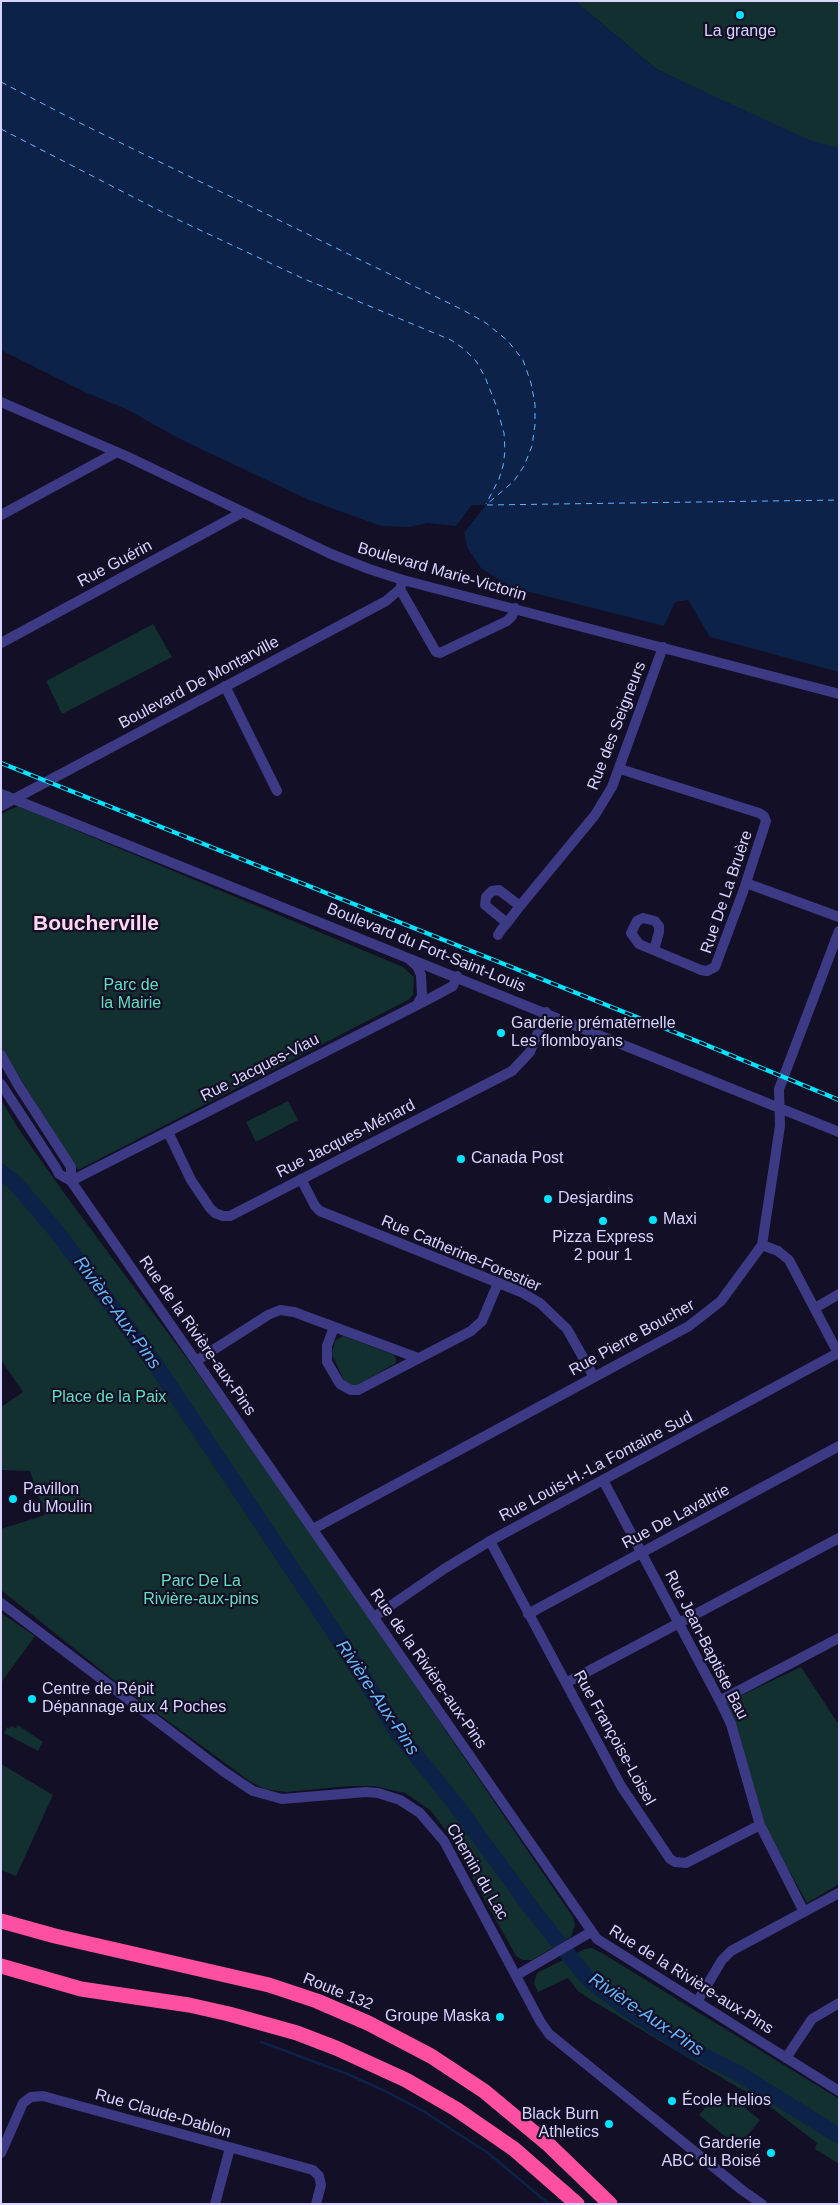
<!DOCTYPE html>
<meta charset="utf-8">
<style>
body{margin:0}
#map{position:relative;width:840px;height:2205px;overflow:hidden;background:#130f26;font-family:Helvetica,sans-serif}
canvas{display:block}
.frame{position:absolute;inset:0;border:2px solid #d9d4ff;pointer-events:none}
</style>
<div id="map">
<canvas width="840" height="2205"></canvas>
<div class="frame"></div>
</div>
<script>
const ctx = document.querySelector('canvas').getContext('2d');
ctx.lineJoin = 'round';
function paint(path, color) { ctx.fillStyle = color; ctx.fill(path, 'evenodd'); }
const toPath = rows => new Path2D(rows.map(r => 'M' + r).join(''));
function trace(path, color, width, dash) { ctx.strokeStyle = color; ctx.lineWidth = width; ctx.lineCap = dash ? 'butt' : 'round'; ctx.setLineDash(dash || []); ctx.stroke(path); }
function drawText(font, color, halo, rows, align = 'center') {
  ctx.font = font + ' Helvetica,sans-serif'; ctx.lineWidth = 4.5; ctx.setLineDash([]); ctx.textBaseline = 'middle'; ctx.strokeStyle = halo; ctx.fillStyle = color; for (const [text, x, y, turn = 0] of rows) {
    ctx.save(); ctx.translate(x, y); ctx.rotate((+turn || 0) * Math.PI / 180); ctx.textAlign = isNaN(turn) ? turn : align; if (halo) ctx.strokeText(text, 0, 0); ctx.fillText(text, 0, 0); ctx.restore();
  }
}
const green = toPath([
 [575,1,839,1,839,187,683,82,656,69],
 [153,624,172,657,62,714,46,681],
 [18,806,403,967,414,977,413,995,408,1000,78,1170,1,1048,1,814],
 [1,1100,18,1128,64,1193,191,1364,310,1532,573,1917,575,1925,571,1937,532,1960,523,1960,516,1956,447,1832,430,1810,405,1793,374,1786,349,1786,286,1792,265,1789,251,1782,131,1694,1,1590,1,1529,45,1515,30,1471,1,1470,1,1407,23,1392,1,1360],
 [288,1101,298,1120,256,1142,246,1122],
 [343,1336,394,1355,396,1359,396,1363,357,1385,352,1386,344,1381,332,1354,335,1341],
 [1,1613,35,1636,1,1683],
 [801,1667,839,1725,839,1884,807,1903,767,1831,738,1734,725,1703],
 [18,1725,43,1742,38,1751,4,1733,7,1727,9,1729,11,1726,16,1728],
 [1,1764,53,1795,16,1876,1,1870],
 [592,1948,602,1953,839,2099,839,2164,815,2149,817,2143,769,2106,593,2001,578,1991,568,1978,538,1992,534,1983,537,1973,585,1949],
 [715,2096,727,2105,733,2098,760,2120,738,2147,699,2115]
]);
const water = toPath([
 [1,1,575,1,656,69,809,140,839,148,839,672,710,637,688,600,675,602,664,626,510,587,481,568,467,547,464,532,485,505,472,505,456,526,428,523,409,527,381,526,309,500,182,440,126,409,85,392,1,350]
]);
const pier = toPath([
 [472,505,486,505,462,535,462,531,481,507,474,508,458,528,455,529]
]);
const stream = toPath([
 [261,2042,345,2073,385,2091,423,2111,488,2153,549,2204]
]);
const river = toPath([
 [1,1172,15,1183,57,1232,155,1364,344,1647,398,1733,456,1805,534,1912,589,1980,632,2012,688,2048,738,2073,839,2136]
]);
const ferry = toPath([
 [1,82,80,123,463,310,486,323,508,341,523,360,531,383,535,404,535,425,532,446,524,466,514,481,486,505],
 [1,129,168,215,302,278,451,340,464,349,476,361,485,377,496,405,504,433,505,451,503,466,499,479,486,504],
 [487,505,839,500]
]);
const minor = toPath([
 [1,402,126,456,331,554,369,569,403,580,839,694],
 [1,515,117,452],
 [400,589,436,652,440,653,507,621,512,616,515,608],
 [1,643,243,512],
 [225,686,277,791],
 [620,769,759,813,764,816,766,821,743,892,715,967,707,971,701,970,646,947,639,944,631,933,637,921,643,918,655,921,659,926,659,932,654,950],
 [1,794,839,1132],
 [1,806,386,601,400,589,403,580],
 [746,883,839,917],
 [520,906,595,815,612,787,663,647],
 [498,935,501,930,507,923,520,906,499,890,492,891,486,897,485,905,507,923],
 [410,960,417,966,421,975,422,996,417,1005],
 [1,1055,18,1085,71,1167,71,1181],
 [1,1084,56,1168,59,1174,71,1181,80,1194,597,1939,839,2091],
 [168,1132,191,1180,210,1208,215,1213,223,1216,230,1216,512,1071,530,1052,546,1012],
 [301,1179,315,1206,320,1211,521,1292,540,1303,567,1329,594,1377],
 [71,1181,427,1000,453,986,457,976],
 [762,1245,778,1251,789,1260,839,1355],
 [815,1308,839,1294],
 [334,1327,327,1346,327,1362,340,1384,351,1390,358,1390,471,1331,482,1321,498,1283],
 [196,1361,268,1315,280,1310,294,1312,418,1358],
 [603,1480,723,1707,731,1724,760,1825,804,1912],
 [313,1529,689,1326,721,1301,762,1245,780,1126,779,1089,839,931],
 [490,1541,621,1786,670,1859,675,1862,686,1863,760,1825],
 [1,1603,223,1771,253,1791,282,1799,366,1792,378,1793,400,1800,420,1813,444,1841,540,2021,549,2034,742,2190,762,2204],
 [528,1614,839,1446],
 [374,1617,444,1569,490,1541,838,1353],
 [566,1683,839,1538],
 [721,1700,839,1638],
 [517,1975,591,1932],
 [697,2002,722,1960,731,1951,839,1893],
 [786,2058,812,2019,839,2003],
 [1,2153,23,2103,31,2097,43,2096,313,2170,319,2176,321,2185,316,2204],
 [215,2204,230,2148]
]);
const highway = toPath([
 [1,1921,55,1936,269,1985,317,2001,368,2023,431,2056,484,2091,549,2145,610,2204],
 [1,1966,81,1989,189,2005,229,2014,297,2033,336,2048,406,2080,456,2109,514,2149,577,2204]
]);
const rail = toPath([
 [1,763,699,1042,839,1100]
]);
const markers = [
 [740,15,5,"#00e5ff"],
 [501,1033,5,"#00e5ff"],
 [461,1159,5,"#00e5ff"],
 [548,1199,5,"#00e5ff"],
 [653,1220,5,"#00e5ff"],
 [603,1221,5,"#00e5ff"],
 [13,1499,5,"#00e5ff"],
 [32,1699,5,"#00e5ff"],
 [500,2017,5,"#00e5ff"],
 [672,2101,5,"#00e5ff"],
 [609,2124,5,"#00e5ff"],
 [771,2153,5,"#00e5ff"]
];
const poiNames = [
 ["La grange",740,32,"center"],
 ["Garderie prématernelle",511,1024],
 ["Les flomboyans",511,1042],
 ["Canada Post",471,1159],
 ["Desjardins",558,1199],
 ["Maxi",663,1220],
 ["Pizza Express",603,1238,"center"],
 ["2 pour 1",603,1256,"center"],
 ["Pavillon",23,1490],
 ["du Moulin",23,1508],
 ["Centre de Répit",42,1690],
 ["Dépannage aux 4 Poches",42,1708],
 ["Groupe Maska",490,2017,"right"],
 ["École Helios",682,2101],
 ["Black Burn",599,2115,"right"],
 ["Athletics",599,2133,"right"],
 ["Garderie",761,2144,"right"],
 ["ABC du Boisé",761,2162,"right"]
];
const streetNames = [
 ["Rue Guérin",115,564,-28],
 ["Boulevard Marie-Victorin",442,572,16],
 ["Boulevard De Montarville",199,683,-28],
 ["Rue des Seigneurs",617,726,-69],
 ["Rue De La Bruère",727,892,-71],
 ["Boulevard du Fort-Saint-Louis",426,948,22],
 ["Rue Jacques-Viau",260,1068,-27],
 ["Rue Jacques-Ménard",346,1139,-27],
 ["Rue Catherine-Forestier",461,1254,23],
 ["Rue de la Rivière-aux-Pins",197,1336,55],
 ["Rue Pierre Boucher",632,1338,-29],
 ["Rue Louis-H.-La Fontaine Sud",596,1467,-28],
 ["Rue De Lavaltrie",676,1517,-28],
 ["Rue Jean-Baptiste Bau",706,1645,63],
 ["Rue de la Rivière-aux-Pins",428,1669,55],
 ["Rue Françoise-Loisel",614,1738,61],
 ["Chemin du Lac",477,1872,60],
 ["Rue de la Rivière-aux-Pins",691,1980,32],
 ["Route 132",338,1992,22],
 ["Rue Claude-Dablon",163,2114,16]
];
const parkNames = [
 ["Parc de",131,986],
 ["la Mairie",131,1004],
 ["Place de la Paix",109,1398],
 ["Parc De La",201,1582],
 ["Rivière-aux-pins",201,1600]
];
const waterNames = [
 ["Rivière-Aux-Pins",117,1313,54],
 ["Rivière-Aux-Pins",377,1698,56],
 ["Rivière-Aux-Pins",646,2015,34]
];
const districtNames = [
 ["Boucherville",96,924]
];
paint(green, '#12302f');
paint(water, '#0c2248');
paint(pier, '#130f26');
trace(stream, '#0c2248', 2.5);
trace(river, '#0c2248', 16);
trace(ferry, '#62b6ff', 1, [6, 5]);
trace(minor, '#3d3a85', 10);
trace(highway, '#ff4fa3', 15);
trace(rail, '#00e5ff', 4.5);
trace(rail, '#130f26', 2.5, [8]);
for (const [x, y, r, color] of markers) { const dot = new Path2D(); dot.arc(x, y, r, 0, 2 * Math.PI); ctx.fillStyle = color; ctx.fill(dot); trace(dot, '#130f26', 2); }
drawText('16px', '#d9d4ff', '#130f26', poiNames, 'left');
drawText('16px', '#d9d4ff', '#130f26', streetNames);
drawText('16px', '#5fe0c0', '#130f26', parkNames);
drawText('italic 18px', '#62b6ff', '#130f26', waterNames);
drawText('bold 21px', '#ffd6f0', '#130f26', districtNames);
</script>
